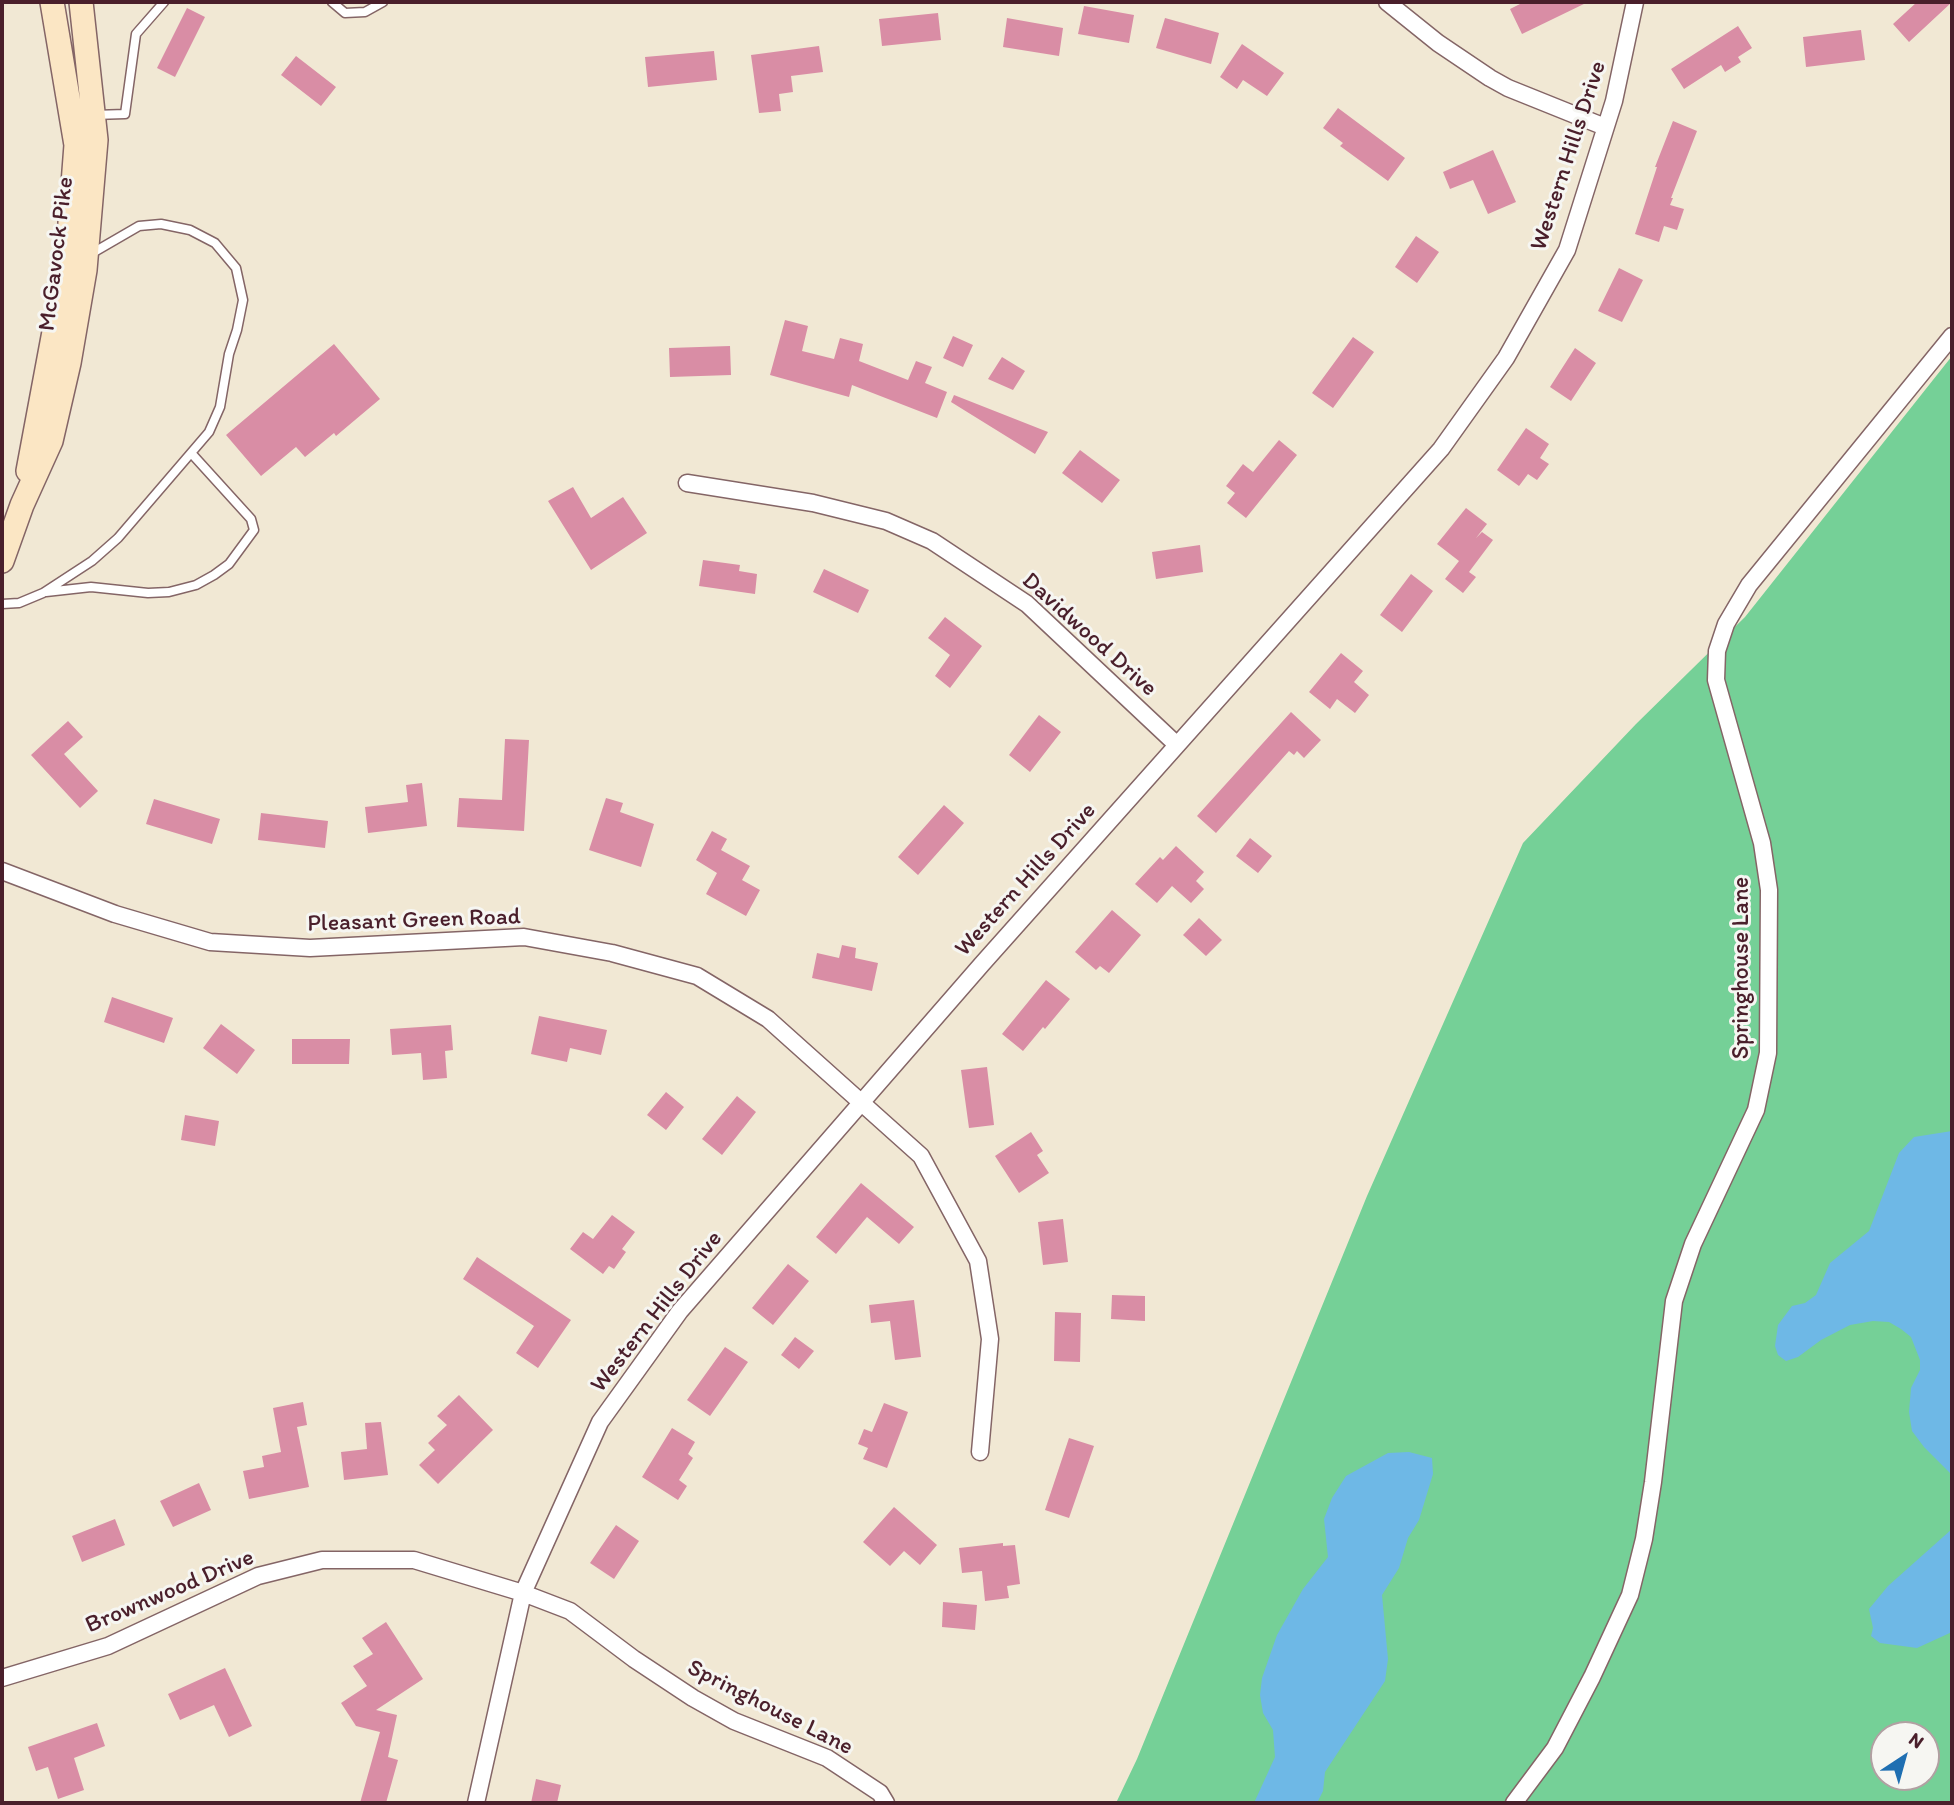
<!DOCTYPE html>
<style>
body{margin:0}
#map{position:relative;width:1954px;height:1805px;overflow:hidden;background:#f1e8d4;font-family:Itim,sans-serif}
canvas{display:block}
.frame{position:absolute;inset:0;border:4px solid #4a1f2b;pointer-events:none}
.north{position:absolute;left:1870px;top:1721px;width:70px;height:70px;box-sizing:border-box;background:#f6f6f2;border:2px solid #b1a0a2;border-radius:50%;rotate:36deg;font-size:19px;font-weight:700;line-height:28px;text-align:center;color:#4a1f2b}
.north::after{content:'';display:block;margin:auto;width:24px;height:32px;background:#1f6fb2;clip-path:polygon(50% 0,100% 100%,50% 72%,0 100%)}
</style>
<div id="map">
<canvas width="1954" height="1805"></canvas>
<div class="frame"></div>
<div class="north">N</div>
</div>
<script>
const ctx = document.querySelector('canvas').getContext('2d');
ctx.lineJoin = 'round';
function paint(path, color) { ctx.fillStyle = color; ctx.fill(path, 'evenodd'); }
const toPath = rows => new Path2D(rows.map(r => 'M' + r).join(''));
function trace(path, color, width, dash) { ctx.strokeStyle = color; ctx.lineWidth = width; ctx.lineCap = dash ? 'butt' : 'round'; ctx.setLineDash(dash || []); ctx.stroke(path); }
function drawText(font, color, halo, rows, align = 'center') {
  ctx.font = font + ' Itim,sans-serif'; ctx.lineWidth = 6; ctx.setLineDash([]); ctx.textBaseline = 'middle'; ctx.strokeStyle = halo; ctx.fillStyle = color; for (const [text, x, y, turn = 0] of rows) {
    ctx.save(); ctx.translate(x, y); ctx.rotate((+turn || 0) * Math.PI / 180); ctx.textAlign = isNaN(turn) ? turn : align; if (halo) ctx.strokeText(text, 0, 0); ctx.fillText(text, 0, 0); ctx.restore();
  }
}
const green = toPath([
 [1952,356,1952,1803,1116,1803,1137,1759,1367,1196,1523,843,1636,724,1745,617],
 [1884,1735,1926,1735,1926,1777,1884,1777]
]);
const water = toPath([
 [1952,1131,1952,1475,1924,1447,1912,1431,1909,1412,1911,1388,1920,1370,1920,1360,1911,1337,1901,1329,1889,1322,1873,1321,1850,1325,1821,1340,1798,1357,1786,1361,1778,1355,1775,1346,1778,1325,1792,1306,1805,1303,1816,1295,1830,1263,1869,1231,1899,1153,1914,1137],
 [1409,1452,1432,1458,1433,1474,1419,1520,1408,1538,1399,1568,1382,1595,1388,1659,1385,1681,1325,1772,1323,1791,1317,1803,1254,1803,1275,1757,1273,1730,1263,1713,1260,1695,1262,1678,1277,1635,1303,1589,1328,1557,1324,1519,1332,1498,1346,1476,1388,1453],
 [1952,1529,1952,1632,1917,1648,1880,1643,1871,1636,1873,1628,1869,1609,1888,1586]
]);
const building = toPath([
 [1524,2,1588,2,1522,34,1510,9],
 [1917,2,1952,2,1909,42,1893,24],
 [1084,6,1134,15,1129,43,1078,34],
 [187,8,205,17,175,77,157,68],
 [938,13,941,40,882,46,879,19],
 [1007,18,1063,28,1059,56,1003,47],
 [1165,18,1219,33,1211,64,1156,48],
 [1738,26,1752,48,1738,57,1741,62,1725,72,1721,65,1684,89,1671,69],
 [1861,30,1865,60,1806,67,1803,37],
 [1242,44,1284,73,1267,96,1243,80,1237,89,1220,77],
 [819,46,823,72,791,76,793,92,779,94,781,111,759,113,751,55],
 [714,51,717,80,648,87,645,57],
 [296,56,336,87,321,106,281,75],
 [1338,108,1405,158,1388,181,1340,146,1343,143,1323,128],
 [1673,121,1697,131,1671,198,1673,198,1670,205,1684,209,1677,230,1664,226,1659,242,1635,234,1657,167,1655,167],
 [1493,150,1516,202,1488,214,1473,180,1450,189,1443,172],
 [1416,236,1439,252,1417,283,1395,267],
 [1619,268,1643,280,1622,322,1598,311],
 [785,320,808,326,802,351,834,359,840,338,863,344,859,361,908,380,916,361,932,367,925,383,947,392,937,418,852,385,849,397,770,375],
 [953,336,973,345,963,367,943,358],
 [1353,337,1374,352,1333,408,1312,393],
 [334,344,380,399,336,436,334,433,305,457,296,447,261,476,226,435],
 [730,346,731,375,670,377,669,348],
 [1575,348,1596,363,1571,401,1550,387],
 [1002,357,1025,371,1013,390,988,379],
 [954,395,1048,432,1035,454,951,402],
 [1526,428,1549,444,1540,458,1549,464,1537,480,1528,474,1519,486,1497,470],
 [1279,440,1297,455,1246,518,1227,503,1235,493,1226,486,1243,464,1253,472],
 [1080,450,1120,480,1102,503,1062,473],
 [573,487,591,518,623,497,647,533,591,570,548,501],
 [1466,508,1487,524,1476,538,1482,532,1493,540,1469,572,1476,577,1463,593,1445,579,1459,561,1437,544],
 [1200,545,1203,572,1156,579,1152,552],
 [703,560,740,565,739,571,757,574,755,594,699,586],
 [824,569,869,590,858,613,813,592],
 [1411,574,1433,591,1402,632,1380,615],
 [945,617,982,646,950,688,935,676,950,655,928,638],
 [1341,653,1363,671,1354,682,1369,695,1355,713,1337,699,1330,709,1309,692],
 [1291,712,1321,740,1304,758,1297,751,1294,755,1289,751,1216,833,1197,816],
 [1039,715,1061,732,1030,772,1009,755],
 [68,721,83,737,64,754,98,791,80,808,31,755],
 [505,739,529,740,524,831,457,827,459,798,502,800],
 [422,783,427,826,368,833,365,807,408,802,406,785],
 [606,798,623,803,620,812,654,824,641,867,589,850],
 [154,799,220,819,212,844,146,824],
 [944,805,964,823,918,875,898,857],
 [261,813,328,821,325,848,258,840],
 [712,831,727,839,721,850,750,866,742,880,760,890,746,916,706,894,717,873,696,860],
 [1250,838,1272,856,1258,873,1236,856],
 [1176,846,1204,872,1196,881,1204,889,1191,903,1172,886,1157,903,1135,884,1160,857,1163,860],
 [1112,910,1141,935,1109,973,1100,966,1096,970,1075,952],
 [1199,918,1222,940,1206,956,1183,935],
 [842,945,856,948,855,958,878,963,872,991,812,978,817,953,839,958],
 [1046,980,1070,999,1045,1029,1043,1027,1023,1051,1002,1034],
 [112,997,173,1018,164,1043,104,1022],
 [539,1016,607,1030,601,1055,570,1048,567,1062,531,1054],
 [221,1024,255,1050,237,1074,203,1048],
 [451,1025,453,1050,445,1051,447,1078,423,1080,421,1053,392,1055,390,1029],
 [292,1039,350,1039,349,1064,292,1064],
 [987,1067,994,1125,969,1128,961,1070],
 [666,1092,684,1107,666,1130,647,1115],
 [737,1096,756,1112,722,1155,702,1139],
 [185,1115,219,1121,215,1146,181,1140],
 [1031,1132,1043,1151,1037,1155,1049,1173,1019,1193,995,1156],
 [861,1183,914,1227,899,1244,867,1217,836,1254,816,1237],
 [612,1215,635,1232,622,1249,626,1252,614,1269,609,1266,603,1274,570,1249,583,1232,593,1239],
 [1063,1219,1068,1262,1043,1265,1038,1222],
 [477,1257,571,1320,538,1368,516,1353,534,1326,463,1279],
 [788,1264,809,1281,773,1325,752,1308],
 [1112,1295,1145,1296,1145,1321,1111,1319],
 [914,1300,921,1357,895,1360,890,1321,871,1323,869,1305],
 [1055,1312,1081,1313,1080,1362,1054,1361],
 [795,1337,814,1351,799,1369,781,1355],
 [725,1347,748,1362,710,1416,687,1400],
 [459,1395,493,1430,438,1484,419,1465,435,1450,428,1443,447,1425,437,1416],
 [303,1402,307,1425,297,1427,309,1487,249,1499,243,1471,264,1467,262,1456,281,1452,273,1408],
 [884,1403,908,1412,887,1468,863,1459,868,1448,858,1444,864,1429,872,1432],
 [381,1422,388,1475,344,1480,341,1452,367,1449,365,1423],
 [672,1428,695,1442,688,1454,693,1458,679,1480,687,1486,678,1500,642,1477],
 [1069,1438,1094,1446,1069,1518,1045,1510],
 [199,1483,211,1510,173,1527,160,1501],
 [894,1507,937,1545,920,1565,904,1551,890,1566,863,1542],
 [115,1519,125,1545,82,1562,72,1536],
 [616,1525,639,1541,614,1579,590,1563],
 [1003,1543,1003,1546,1015,1545,1020,1584,1007,1586,1009,1598,985,1601,982,1571,962,1573,959,1548],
 [943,1602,977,1605,975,1630,942,1627],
 [386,1622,423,1679,376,1710,397,1715,388,1757,398,1760,386,1803,360,1803,380,1732,356,1726,341,1703,367,1686,353,1666,373,1654,362,1638],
 [225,1668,252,1726,229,1737,214,1705,180,1720,168,1694],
 [97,1723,105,1746,74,1758,84,1790,58,1799,48,1767,36,1771,28,1747],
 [536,1779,561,1785,557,1803,531,1803]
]);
const service = toPath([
 [332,2,345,13,365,12,383,2],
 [94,115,125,114,136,34,164,2],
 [46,592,91,587,148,593,169,592,196,585,214,575,229,564,254,530,251,519,192,454],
 [2,604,19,603,43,593,92,561,118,538,209,432,220,407,229,354,237,330,243,300,236,268,215,243,190,230,161,224,139,226,89,255]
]);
const minor = toPath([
 [1387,2,1438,43,1490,78,1508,88,1605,127],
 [687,483,813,503,886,521,932,541,1027,604,1177,745],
 [2,871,115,914,210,942,310,948,524,937,612,953,697,976,768,1019,921,1156,978,1261,990,1339,980,1452],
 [2,1678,108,1646,258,1576,322,1560,414,1560,523,1593,570,1611,634,1659,693,1698,734,1721,827,1758,880,1793,886,1803],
 [476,1803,523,1593,600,1422,680,1311,982,964,1441,449,1506,358,1567,250,1614,101,1635,2],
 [1514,1803,1555,1748,1592,1677,1630,1595,1644,1539,1653,1482,1674,1301,1693,1244,1756,1110,1768,1053,1769,890,1762,843,1716,680,1717,651,1726,624,1749,585,1952,336]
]);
const secondary = toPath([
 [28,471,67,262,76,145,52,2],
 [2,561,22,505,51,441,69,363,85,270,96,140,81,2]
]);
const streetNames = [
 ["Western Hills Drive",1569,156,-72],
 ["McGavock Pike",57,254,-83],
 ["Davidwood Drive",1089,635,42],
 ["Western Hills Drive",1026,880,-48],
 ["Pleasant Green Road",414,921,-2],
 ["Springhouse Lane",1742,968,-90],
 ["Western Hills Drive",657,1312,-52],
 ["Brownwood Drive",170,1592,-23],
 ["Springhouse Lane",770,1708,27]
];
paint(green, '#75d097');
paint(water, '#6eb8e6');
paint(building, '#d98da5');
trace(service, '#846566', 11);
trace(minor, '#846566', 19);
trace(secondary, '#846566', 26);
trace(service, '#fff', 8);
trace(minor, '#fff', 16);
trace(secondary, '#fbe6c4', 23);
drawText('24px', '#4a1f2b', '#f6f6f2', streetNames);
</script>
